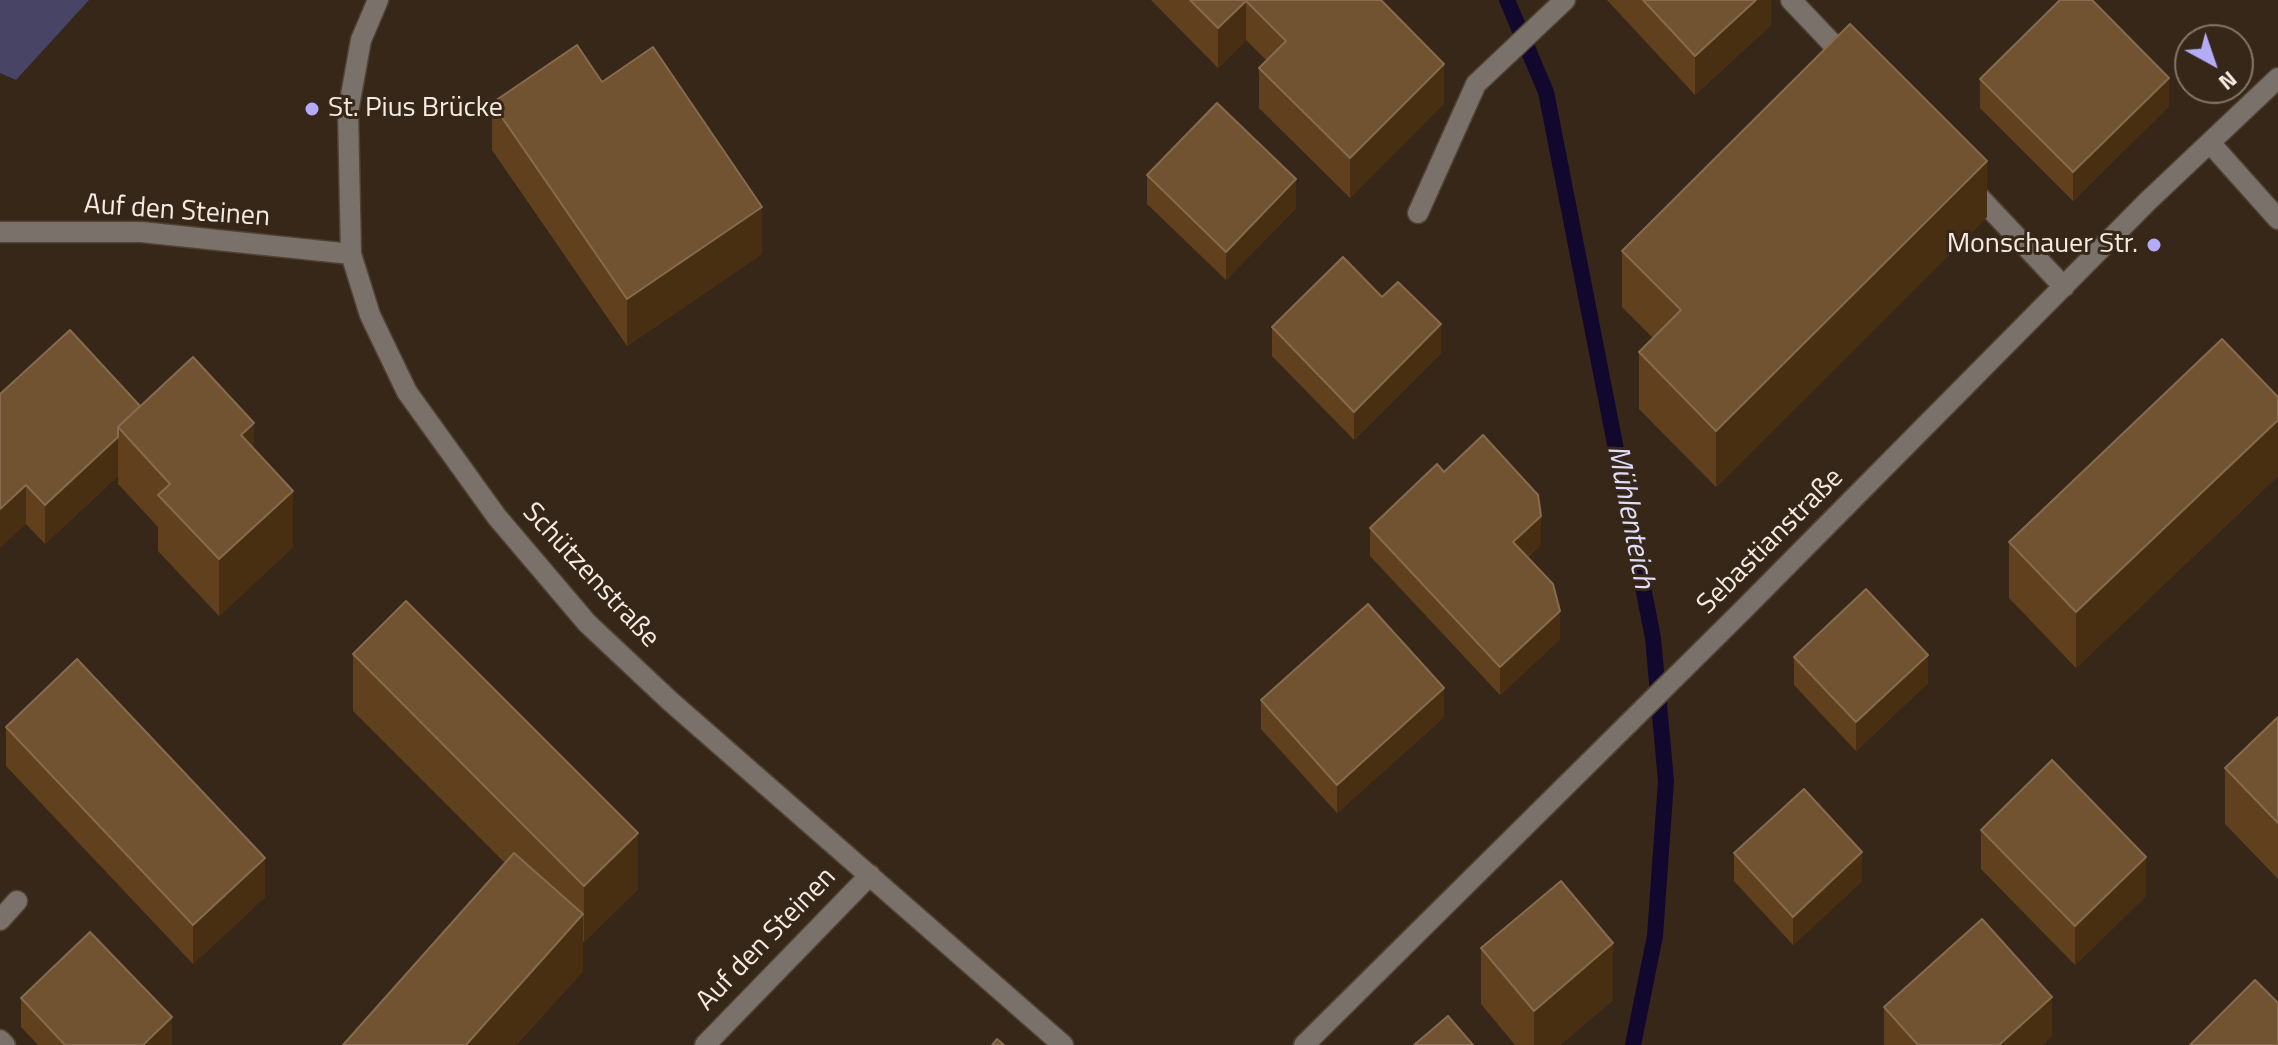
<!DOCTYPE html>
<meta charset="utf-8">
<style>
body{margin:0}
#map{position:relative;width:2278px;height:1045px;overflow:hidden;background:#362718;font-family:"Titillium Web",sans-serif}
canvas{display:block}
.north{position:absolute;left:2174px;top:24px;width:80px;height:80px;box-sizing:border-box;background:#362718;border:2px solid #827569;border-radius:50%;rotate:140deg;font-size:22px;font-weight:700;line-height:32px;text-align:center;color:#f5ebe2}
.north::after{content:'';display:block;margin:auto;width:28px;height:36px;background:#b5acf8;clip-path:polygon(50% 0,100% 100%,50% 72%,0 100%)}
</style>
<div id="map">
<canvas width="2278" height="1045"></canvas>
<div class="north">N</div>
</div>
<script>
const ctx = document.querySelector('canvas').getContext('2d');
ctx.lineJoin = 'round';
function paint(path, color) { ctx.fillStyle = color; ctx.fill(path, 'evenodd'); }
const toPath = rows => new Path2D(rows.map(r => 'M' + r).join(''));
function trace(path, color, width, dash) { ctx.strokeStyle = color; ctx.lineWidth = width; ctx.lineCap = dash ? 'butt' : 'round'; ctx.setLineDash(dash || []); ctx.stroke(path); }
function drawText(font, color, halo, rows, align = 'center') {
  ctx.font = font + ' "Titillium Web",sans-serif'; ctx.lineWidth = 6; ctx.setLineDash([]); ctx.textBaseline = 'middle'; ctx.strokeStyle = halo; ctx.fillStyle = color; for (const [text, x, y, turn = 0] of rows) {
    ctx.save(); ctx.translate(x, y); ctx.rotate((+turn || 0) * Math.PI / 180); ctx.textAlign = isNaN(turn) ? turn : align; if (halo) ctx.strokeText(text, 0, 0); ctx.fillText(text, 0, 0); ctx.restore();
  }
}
const green = toPath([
 [0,0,89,0,16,80,0,73]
]);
const stream = toPath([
 [1507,0,1546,92,1653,638,1666,781,1655,936,1633,1045]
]);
const minor = toPath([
 [378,0,361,40,348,112,351,254,370,315,407,392,497,517,587,623,670,701,1063,1045],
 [1791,0,1849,61],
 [2211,144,2278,219],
 [1968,185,2064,287],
 [1418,213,1476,84,1565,0],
 [0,232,141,232,351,254],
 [0,920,17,901],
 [0,1040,5,1045],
 [705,1045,870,875],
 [1304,1045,1743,610,2148,201,2278,78]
]);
const wall = toPath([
 [1151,0,1381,0,1444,103,1350,198,1259,108,1259,68,1267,61,1246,40,1218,68],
 [1607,0,1771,0,1771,25,1695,95],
 [1980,79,2169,106,2073,201,1980,108],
 [602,82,762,254,627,346,492,150,492,103],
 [1147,175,1296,208,1226,280,1147,204],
 [1987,217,1716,487,1639,409,1639,352,1653,338,1622,307,1622,251],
 [1382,297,1441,353,1354,440,1272,356,1272,327],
 [0,394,140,406,254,449,293,547,219,616,158,551,158,527,118,484,118,476,45,544,26,524],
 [2278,397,2278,476,2076,668,2009,598,2009,542],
 [1444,472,1541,544,1528,557,1560,639,1500,695,1370,556,1370,528],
 [353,654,638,889,584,942,583,941,583,971,516,1045,343,1045,505,863,353,711],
 [1794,657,1928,683,1856,751,1794,685],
 [1261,700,1444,717,1337,813,1261,729],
 [2278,717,2278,879,2225,824,2225,768],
 [6,727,265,897,193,964,6,766],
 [1981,830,2146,896,2075,965,1981,869],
 [1734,853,1862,881,1793,945,1734,881],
 [1481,948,1613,1000,1560,1045,1515,1045,1481,1004],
 [21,998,172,1045,38,1045,21,1027],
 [1884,1007,2052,1036,2042,1045,1884,1045]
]);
const shadedWall = toPath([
 [1756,0,1771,0,1771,25,1695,95,1695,56],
 [1246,1,1246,40,1218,68,1218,28],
 [1444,64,1444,103,1350,198,1350,158],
 [2169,78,2169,106,2073,201,2073,172],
 [1987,161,1987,217,1716,487,1716,431],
 [1296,179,1296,208,1226,280,1226,252],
 [762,207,762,254,627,346,627,299],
 [1441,324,1441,353,1354,440,1354,412],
 [2278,420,2278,476,2076,668,2076,612],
 [254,423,254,479,241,435],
 [118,437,118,476,45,544,45,505],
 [26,485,26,524,0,548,0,509],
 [293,491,293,547,219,616,219,559],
 [1541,516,1541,544,1513,570,1513,542],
 [1560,611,1560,639,1500,695,1500,667],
 [1928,655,1928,683,1856,751,1856,722],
 [1444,688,1444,717,1337,813,1337,785],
 [638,833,638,889,584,942,584,886],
 [1862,852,1862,881,1793,945,1793,917],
 [2146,857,2146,896,2075,965,2075,926],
 [265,858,265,897,193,964,193,925],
 [583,914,583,971,516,1045,466,1045],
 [1613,943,1613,1000,1560,1045,1534,1045,1534,1011],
 [2052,997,2052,1036,2042,1045,1999,1045],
 [172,1017,172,1045,143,1045]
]);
const building = toPath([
 [1190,0,1381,0,1444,64,1350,158,1259,68,1286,41,1246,1,1218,28,1190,0],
 [1643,0,1756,0,1695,56,1643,0],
 [2060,0,2092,0,2169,78,2073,172,1980,79,2060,0],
 [1850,24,1987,161,1716,431,1639,352,1681,310,1622,251,1850,24],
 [577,45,602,82,653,47,762,207,627,299,492,103,577,45],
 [1217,103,1296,179,1226,252,1147,175,1217,103],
 [1343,257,1382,297,1398,282,1441,324,1354,412,1272,327,1343,257],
 [70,330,140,406,118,427,118,437,45,505,26,485,0,509,0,394,70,330],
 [2222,339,2278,397,2278,420,2076,612,2009,542,2222,339],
 [193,357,254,423,241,435,293,491,219,559,158,495,170,484,118,427,193,357],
 [1483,435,1538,495,1541,516,1513,542,1553,584,1560,611,1500,667,1370,528,1437,464,1444,472,1483,435],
 [1866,589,1928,655,1856,722,1794,657,1866,589],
 [406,601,638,833,584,886,353,654,406,601],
 [1368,604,1444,688,1337,785,1261,700,1368,604],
 [77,659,265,858,193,925,6,727,77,659],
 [2278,717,2278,823,2225,768,2278,717],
 [2052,760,2146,857,2075,926,1981,830,2052,760],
 [1804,789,1862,852,1793,917,1734,853,1804,789],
 [514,853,583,914,466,1045,343,1045,514,853],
 [1561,881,1613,943,1534,1011,1481,948,1561,881],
 [1982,919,2052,997,1999,1045,1918,1045,1884,1007,1982,919],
 [90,932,172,1017,143,1045,65,1045,21,998,90,932],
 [2255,980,2278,1003,2278,1045,2190,1045,2255,980],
 [1448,1016,1473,1045,1414,1045,1448,1016],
 [997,1039,1004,1045,992,1045,997,1039]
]);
const markers = [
 [312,109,8,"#b5acf8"],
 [2154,245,8,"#b5acf8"]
];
const poiNames = [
 ["St. Pius Brücke",328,109],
 ["Monschauer Str.",2138,245,"right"]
];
const streetNames = [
 ["Auf den Steinen",177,212,4],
 ["Sebastianstraße",1771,542,-45],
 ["Schützenstraße",590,576,47],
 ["Auf den Steinen",767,940,-46]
];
const waterNames = [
 ["Mühlenteich",1629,517,79]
];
paint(green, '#484465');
trace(stream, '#12082d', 16);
trace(minor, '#514234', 23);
trace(minor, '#79716a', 20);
paint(wall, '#61411d');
paint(shadedWall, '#492f12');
paint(building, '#715332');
trace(building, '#866b4e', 2);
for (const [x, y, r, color] of markers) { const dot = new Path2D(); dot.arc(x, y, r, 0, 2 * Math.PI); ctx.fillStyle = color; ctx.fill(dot); trace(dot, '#362718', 3); }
drawText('28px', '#f5ebe2', '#362718', poiNames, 'left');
drawText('28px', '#f5ebe2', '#362718', streetNames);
drawText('italic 30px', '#dfddfb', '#362718', waterNames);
</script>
